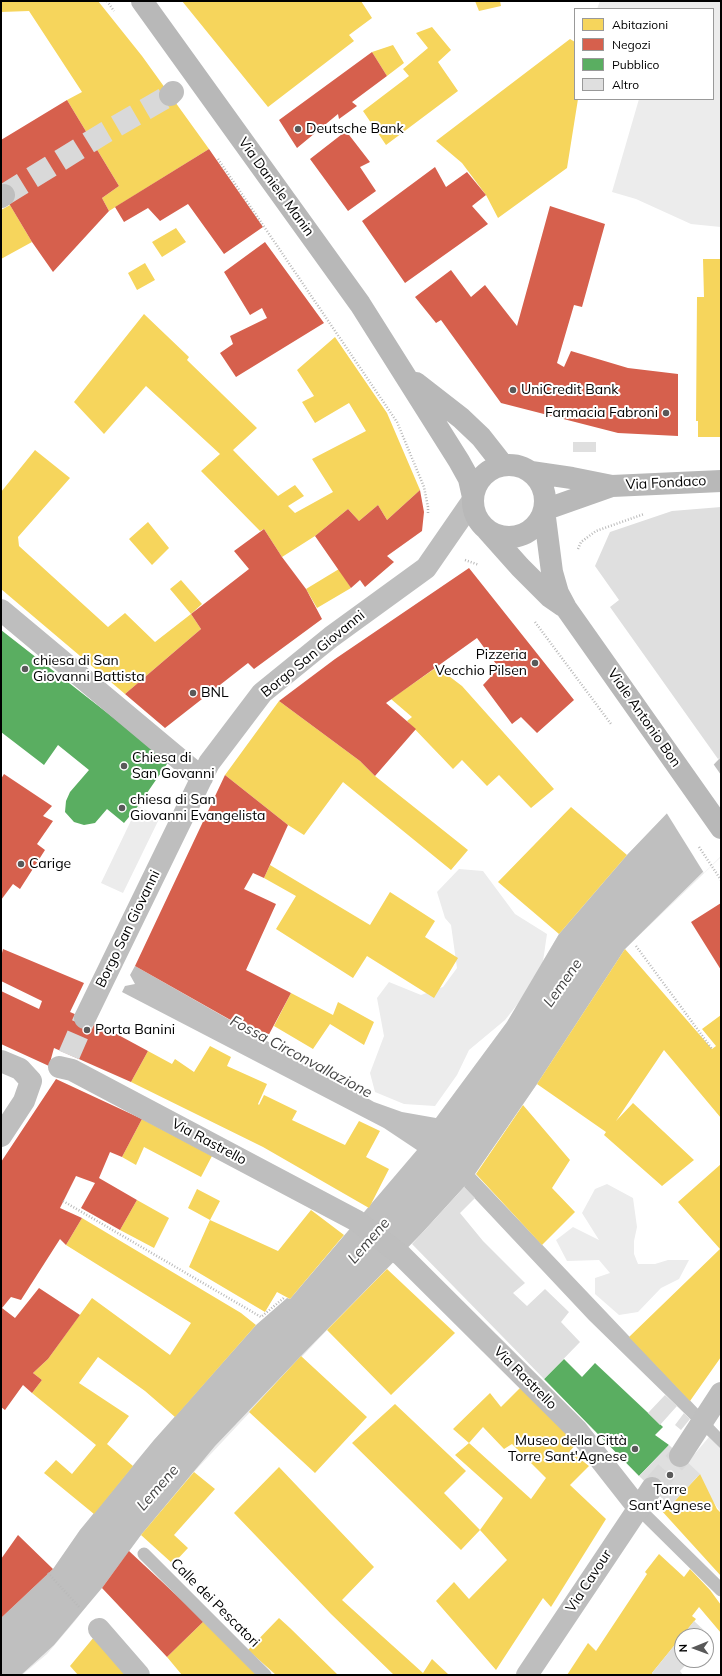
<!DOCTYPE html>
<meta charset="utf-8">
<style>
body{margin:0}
#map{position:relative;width:722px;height:1676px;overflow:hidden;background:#fff;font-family:Mulish,sans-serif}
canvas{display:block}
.frame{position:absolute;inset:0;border:2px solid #000;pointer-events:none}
.legend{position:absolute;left:574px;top:8px;width:140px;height:92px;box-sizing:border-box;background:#fff;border:1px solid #999;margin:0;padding:5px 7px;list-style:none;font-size:12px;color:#000}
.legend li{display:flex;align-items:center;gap:8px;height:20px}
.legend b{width:20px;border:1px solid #999}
.north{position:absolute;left:674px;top:1628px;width:40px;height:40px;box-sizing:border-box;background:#fff;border:1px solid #999;border-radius:50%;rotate:269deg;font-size:11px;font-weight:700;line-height:16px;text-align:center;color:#000}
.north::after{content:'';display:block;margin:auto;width:14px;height:18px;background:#595959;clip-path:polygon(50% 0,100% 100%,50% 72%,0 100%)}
</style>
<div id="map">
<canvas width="722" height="1676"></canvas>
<div class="frame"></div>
<ul class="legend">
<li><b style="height:11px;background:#f6d55c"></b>Abitazioni</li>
<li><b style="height:11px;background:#d6604d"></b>Negozi</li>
<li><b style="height:11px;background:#5aae61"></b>Pubblico</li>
<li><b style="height:11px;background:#dfdfdf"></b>Altro</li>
</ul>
<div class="north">N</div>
</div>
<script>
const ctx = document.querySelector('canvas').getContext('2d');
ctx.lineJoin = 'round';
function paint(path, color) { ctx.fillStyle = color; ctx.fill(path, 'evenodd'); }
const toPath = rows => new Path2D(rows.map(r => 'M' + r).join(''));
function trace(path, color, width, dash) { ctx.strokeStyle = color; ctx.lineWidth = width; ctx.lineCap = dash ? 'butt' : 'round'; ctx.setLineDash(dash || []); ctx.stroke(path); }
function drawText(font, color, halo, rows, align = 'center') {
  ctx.font = font + ' Mulish,sans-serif'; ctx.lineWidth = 4; ctx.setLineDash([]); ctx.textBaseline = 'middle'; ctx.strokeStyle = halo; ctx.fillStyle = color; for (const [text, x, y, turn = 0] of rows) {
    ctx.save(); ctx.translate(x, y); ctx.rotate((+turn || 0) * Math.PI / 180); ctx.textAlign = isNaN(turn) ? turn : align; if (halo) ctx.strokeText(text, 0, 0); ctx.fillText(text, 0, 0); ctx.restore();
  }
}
const green = toPath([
 [600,1,721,1,721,227,691,224,636,199,612,192,639,99,713,99,713,9,597,9],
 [721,757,721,857,625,949,537,1084,475,1174,423,1232,327,1330,194,1472,141,1535,75,1621,47,1654,22,1675,1,1675,53,1569,80,1530,154,1440,290,1299,400,1171,418,1150,436,1118,507,1022,520,1001,505,1020,469,1050,457,1075,435,1106,404,1104,375,1092,370,1073,384,1036,377,998,389,982,421,995,443,987,457,968,451,925,445,918,437,892,459,869,483,871,515,914,547,934,543,961,559,934,627,855],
 [138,806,160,817,123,893,101,883],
 [607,1184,633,1198,637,1227,634,1241,634,1254,638,1264,655,1264,668,1260,689,1260,679,1279,661,1288,638,1312,619,1315,595,1294,595,1278,610,1273,599,1260,567,1261,556,1240,573,1227,599,1240,582,1213,595,1189],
 [709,1437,721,1449,721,1513,687,1463]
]);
const water = toPath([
 [721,757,721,854,625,949,537,1084,475,1174,721,1433,721,1449,589,1320,464,1187,466,1185,423,1232,301,1356,215,1446,141,1535,102,1588,54,1645,21,1675,1,1675,1,1618,53,1569,80,1530,154,1440,256,1325,287,1298,290,1299,417,1150,384,1128,122,992,125,986,135,984,130,975,135,966,374,1102,402,1112,436,1118,507,1022,559,934,627,855]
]);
const pier = toPath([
 [712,762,721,775,721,856,704,873,666,812]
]);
const homes = toPath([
 [1,1,98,1,142,56,209,149,109,211,102,198,119,186,67,100,82,92,29,11,1,12],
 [182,1,361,1,372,18,349,35,354,41,268,107],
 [475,1,500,1,501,6,479,11],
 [432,27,451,50,438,62,458,91,386,145,363,111,409,76,403,69,428,48,416,33],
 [570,39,575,42,575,99,578,99,567,168,498,218,486,195,462,163,436,141],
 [393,45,404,63,387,76,372,52],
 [10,205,32,242,1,259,1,210],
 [176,228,186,242,162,257,152,242],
 [703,259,721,259,721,437,698,437,698,421,696,421,697,297,704,297],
 [145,263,155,280,137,290,128,273],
 [144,314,189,357,187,360,257,428,233,450,278,496,295,485,304,496,288,506,295,513,333,492,312,459,366,431,349,403,315,423,302,402,314,396,297,370,335,337,387,413,420,490,387,520,378,505,359,521,348,509,315,536,282,557,264,529,260,531,201,471,220,454,146,386,104,434,74,402],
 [35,450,70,478,18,537,19,546,108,627,125,613,155,642,191,614,201,629,125,694,1,589,1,492],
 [148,522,169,548,152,565,129,539],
 [339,569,351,588,317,608,306,589],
 [181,580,202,604,191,614,170,589],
 [437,667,462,686,554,789,531,808,499,775,487,786,462,760,453,769,407,721,412,717,391,699],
 [279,701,360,761,375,776,468,850,451,870,343,782,304,835,288,825,225,775],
 [571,807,627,855,559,934,498,882],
 [270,865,370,925,390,892,435,921,425,937,458,958,434,998,367,956,353,978,276,929,296,896,264,878],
 [625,949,712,1049,716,1046,702,1029,721,1015,721,1118,664,1050,616,1121,633,1103,694,1160,662,1186,604,1135,606,1132,537,1084],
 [291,993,333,1015,338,1002,374,1022,364,1045,330,1024,313,1049,274,1026],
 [210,1046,231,1057,227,1066,267,1084,258,1104,259,1105,264,1095,297,1111,292,1120,345,1145,359,1121,380,1131,366,1157,389,1169,369,1208,263,1147,131,1082,148,1051,172,1064,175,1059,194,1072],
 [523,1105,570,1160,552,1188,575,1212,542,1245,476,1174],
 [142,1119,212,1156,201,1177,144,1147,136,1165,122,1157],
 [721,1164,721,1357,690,1401,629,1337,720,1249,678,1202],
 [197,1189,220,1201,210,1220,278,1251,311,1210,344,1235,290,1299,277,1292,265,1312,189,1267,210,1220,188,1208],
 [137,1200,169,1218,154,1248,120,1230],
 [82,1218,241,1313,256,1325,175,1417,145,1391,98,1357,79,1383,129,1416,107,1444,133,1466,94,1514,44,1473,56,1460,72,1474,96,1445,32,1393,42,1380,33,1373,48,1359,92,1298,170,1355,191,1323,66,1245],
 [387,1269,455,1333,391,1395,327,1330],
 [301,1356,367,1417,315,1473,249,1412],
 [523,1385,577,1443,570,1451,589,1466,570,1485,606,1519,551,1607,543,1598,496,1670,436,1601,454,1582,469,1599,507,1560,480,1530,503,1498,455,1455,469,1443,531,1499,546,1478,512,1444,504,1449,483,1427,469,1443,453,1429,490,1393,501,1407],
 [395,1404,466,1471,444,1493,480,1530,461,1550,352,1443],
 [279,1467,374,1567,342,1600,423,1673,432,1659,449,1675,394,1675,331,1614,234,1513],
 [194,1472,215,1489,174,1535,188,1548,173,1564,141,1535],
 [700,1474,717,1509,721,1513,721,1576,661,1510,670,1506],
 [659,1554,684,1577,690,1569,710,1590,721,1605,721,1633,699,1607,692,1616,696,1619,652,1673,654,1675,567,1675,588,1643,596,1651,647,1574,645,1572],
 [279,1618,290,1628,338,1675,276,1675,248,1650],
 [204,1621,259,1675,182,1675,167,1657],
 [94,1637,129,1675,78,1675,70,1666]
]);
const shops = toPath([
 [372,52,387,76,352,102,357,106,339,119,338,114,297,148,279,120],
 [67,100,119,186,102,198,109,211,53,272,32,242,1,190,1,140],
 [346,131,370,162,360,167,376,191,348,211,310,159],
 [209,149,263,227,224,254,188,204,160,221,148,208,124,222,115,207],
 [435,167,446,187,467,172,486,195,472,206,488,224,405,283,362,221],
 [550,206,605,224,582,307,574,305,557,363,564,367,571,351,628,368,678,374,678,436,618,433,501,403,441,320,436,323,415,297,451,270,471,297,485,285,517,326],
 [265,242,324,323,236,377,220,353,233,344,230,336,267,318,262,308,250,315,224,272],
 [420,490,424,512,422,531,387,556,394,562,365,587,360,580,351,588,315,536,348,509,359,521,378,505,387,520],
 [264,529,282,557,306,589,322,619,254,669,248,663,165,728,125,694,201,629,191,614,249,569,234,551],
 [469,568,574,700,537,733,521,717,512,724,483,685,499,668,477,638,386,703,416,729,375,776,360,761,279,701,335,659],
 [4,774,52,806,43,816,53,821,37,844,45,850,20,889,13,884,1,900,1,779],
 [225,775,288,825,264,878,253,873,244,889,276,904,246,970,291,993,266,1040,135,966],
 [721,903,721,970,691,922],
 [3,949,84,983,70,1012,98,1024,148,1051,131,1082,54,1048,49,1066,1,1044,1,991,39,1009,42,1001,1,981,1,957],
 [56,1079,142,1119,122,1157,110,1152,99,1178,137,1200,120,1230,81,1208,95,1183,76,1176,60,1208,82,1218,66,1245,60,1239,21,1300,11,1297,2,1308,15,1318,39,1288,80,1315,48,1359,33,1373,42,1380,32,1393,23,1385,5,1410,1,1407,1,1162],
 [18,1535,53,1569,1,1618,1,1559],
 [129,1551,204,1621,167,1657,102,1588]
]);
const public = toPath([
 [1,630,169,761,138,806,124,823,107,809,95,823,84,825,74,822,65,812,66,801,70,792,89,770,58,745,44,765,1,732],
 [564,1359,582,1377,595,1363,663,1427,655,1435,669,1445,639,1476,544,1379]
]);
const building = toPath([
 [573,442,596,442,596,452,573,452],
 [721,507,721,757,718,759,610,607,619,600,595,566,610,532,672,511],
 [464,1187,475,1198,460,1213,483,1241,525,1283,513,1293,527,1306,545,1289,569,1312,561,1322,580,1342,544,1379,412,1244],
 [665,1395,677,1406,660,1425,648,1413],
 [684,1413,690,1419,681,1430,675,1425],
 [669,1445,700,1474,670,1506,639,1476],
 [694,1621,708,1634,707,1636,682,1636],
 [682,1636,682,1660,690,1660,680,1671,683,1675,654,1675,652,1673]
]);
const streetTunnel = toPath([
 [4,195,106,132,170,95],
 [69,1055,85,1018],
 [652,1488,680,1456]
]);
const path = toPath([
 [107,1,114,11],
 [218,159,397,422,424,487,428,507,428,515],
 [578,549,581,542,596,531,644,514],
 [465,560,479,565],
 [535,622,611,724],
 [699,847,721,880],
 [636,946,712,1049],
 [63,1201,261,1317,285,1297],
 [48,1573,80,1608]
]);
const lane = toPath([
 [639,1509,721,1590],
 [144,1554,265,1675]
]);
const street = toPath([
 [170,95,173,92],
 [1,197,4,195],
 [1,610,202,778],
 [85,1018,209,763,262,693,331,637,426,568,473,500],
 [1,1061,20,1069,31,1081],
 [59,1067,72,1070,357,1221,401,1255,577,1430,639,1509],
 [1,1136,24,1101,31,1081],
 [680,1456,721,1393],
 [99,1629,139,1675],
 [527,1675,652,1488]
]);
const secondary = toPath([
 [142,1,360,304,459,461,469,479,473,497],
 [416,383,461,418,481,437,503,465],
 '473 501a36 36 0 1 1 72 0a36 36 0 1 1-72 0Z',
 [531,472,572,478,612,486,721,481],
 [612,486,544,510,552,572,558,593,566,608,721,828],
 [487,530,520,567,550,597,563,606]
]);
const markers = [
 [298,129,4,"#595959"],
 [513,390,4,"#595959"],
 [666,413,4,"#595959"],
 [535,663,4,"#595959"],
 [25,669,4,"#595959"],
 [193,693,4,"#595959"],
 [124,766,4,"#595959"],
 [122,808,4,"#595959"],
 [21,864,4,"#595959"],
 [87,1030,4,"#595959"],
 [635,1449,4,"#595959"],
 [670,1475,4,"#595959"]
];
const poiNames = [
 ["Deutsche Bank",306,129],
 ["UniCredit Bank",521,390],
 ["Farmacia Fabroni",658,413,"right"],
 ["Pizzeria",527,655,"right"],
 ["Vecchio Pilsen",527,671,"right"],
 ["chiesa di San",33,661],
 ["Giovanni Battista",33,677],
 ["BNL",201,693],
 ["Chiesa di",132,758],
 ["San Govanni",132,774],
 ["chiesa di San",130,800],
 ["Giovanni Evangelista",130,816],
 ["Carige",29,864],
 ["Porta Banini",95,1030],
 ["Museo della Città",627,1441,"right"],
 ["Torre Sant'Agnese",627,1457,"right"],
 ["Torre",670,1490,"center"],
 ["Sant'Agnese",670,1506,"center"]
];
const streetNames = [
 ["Via Daniele Manin",276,187,54],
 ["Via Fondaco",666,483,-3],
 ["Borgo San Giovanni",313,654,-39],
 ["Viale Antonio Bon",644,718,55],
 ["Borgo San Giovanni",128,929,-64],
 ["Via Rastrello",209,1142,28],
 ["Via Rastrello",525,1378,45],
 ["Via Cavour",589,1581,-57],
 ["Calle dei Pescatori",215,1603,45]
];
const waterNames = [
 ["Lemene",563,983,-55],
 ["Fossa Circonvallazione",301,1057,28],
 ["Lemene",369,1241,-49],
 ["Lemene",158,1488,-49]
];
paint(green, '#ececec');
paint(water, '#bfbfbf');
paint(pier, '#fff');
paint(homes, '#f6d55c');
paint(shops, '#d6604d');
paint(public, '#5aae61');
paint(building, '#dfdfdf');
trace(streetTunnel, '#d9d9d9', 22, [22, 11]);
trace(path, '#b9b9b9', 2.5, [1, 2]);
trace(lane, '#bebebe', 13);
trace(street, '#bebebe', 22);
trace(secondary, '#b8b8b8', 22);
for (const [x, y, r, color] of markers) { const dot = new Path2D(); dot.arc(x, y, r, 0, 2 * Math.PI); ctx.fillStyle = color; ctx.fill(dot); trace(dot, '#fff', 1.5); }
drawText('14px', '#000', '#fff', poiNames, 'left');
drawText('14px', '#000', '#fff', streetNames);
drawText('italic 15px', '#444', '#fff', waterNames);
</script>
